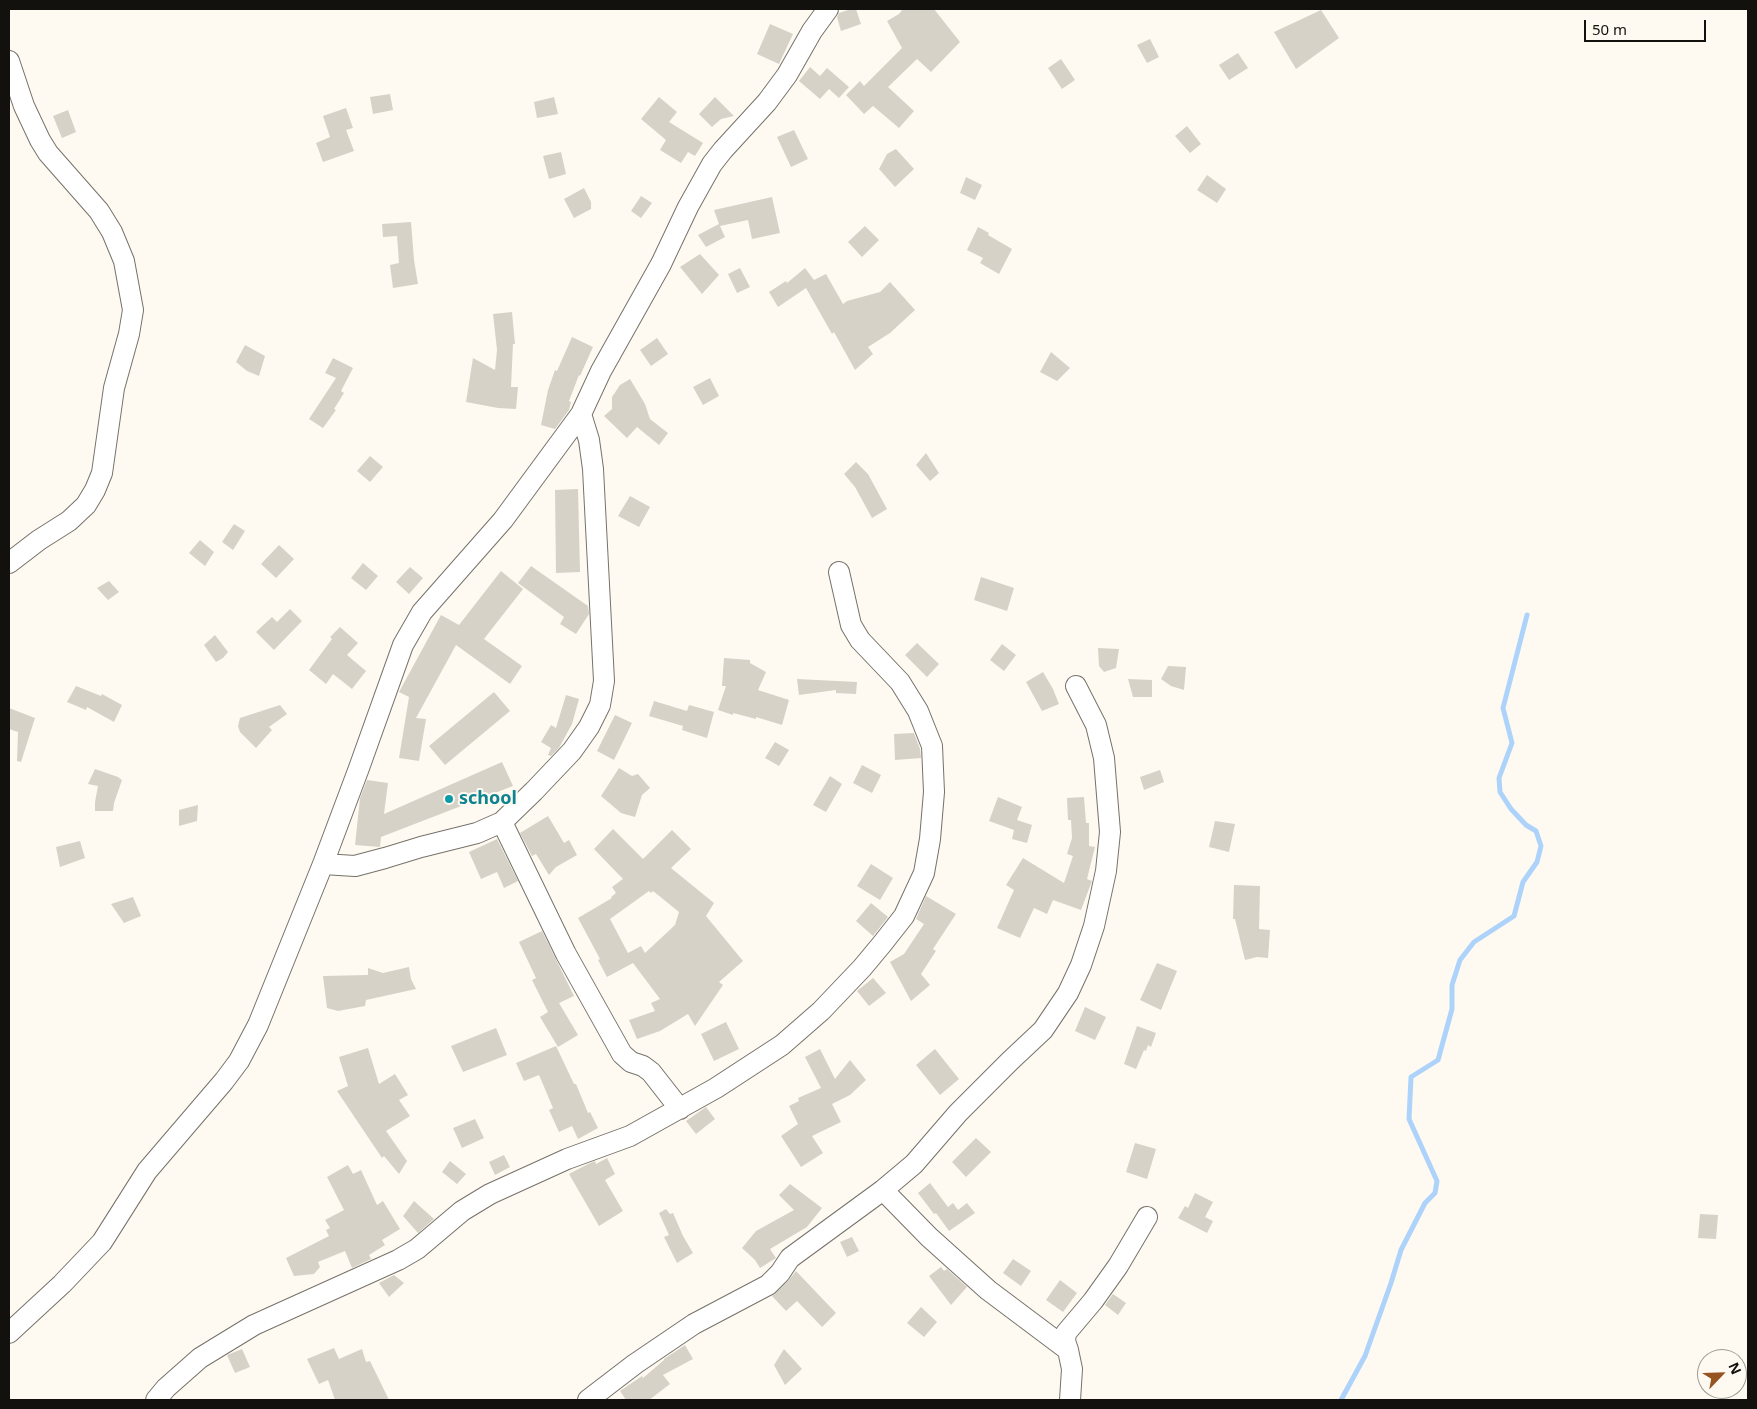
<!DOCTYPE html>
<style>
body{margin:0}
#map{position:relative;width:1757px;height:1409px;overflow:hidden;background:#fffaf1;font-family:"Noto Sans",sans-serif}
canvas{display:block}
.frame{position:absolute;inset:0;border:10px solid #12110e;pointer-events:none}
.north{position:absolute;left:1697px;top:1349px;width:50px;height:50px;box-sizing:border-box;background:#fffaf1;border:1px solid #a09d96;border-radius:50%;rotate:66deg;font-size:14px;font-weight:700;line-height:20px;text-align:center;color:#12110e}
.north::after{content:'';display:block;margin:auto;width:18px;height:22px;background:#965422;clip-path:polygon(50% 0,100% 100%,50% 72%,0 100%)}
.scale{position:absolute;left:1584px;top:20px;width:122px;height:22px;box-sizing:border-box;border:2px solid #12110e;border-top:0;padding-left:6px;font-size:15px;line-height:18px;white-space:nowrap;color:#12110e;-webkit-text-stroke:4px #fffaf1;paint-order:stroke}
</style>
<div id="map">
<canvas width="1757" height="1409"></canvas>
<div class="frame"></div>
<div class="north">N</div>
<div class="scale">50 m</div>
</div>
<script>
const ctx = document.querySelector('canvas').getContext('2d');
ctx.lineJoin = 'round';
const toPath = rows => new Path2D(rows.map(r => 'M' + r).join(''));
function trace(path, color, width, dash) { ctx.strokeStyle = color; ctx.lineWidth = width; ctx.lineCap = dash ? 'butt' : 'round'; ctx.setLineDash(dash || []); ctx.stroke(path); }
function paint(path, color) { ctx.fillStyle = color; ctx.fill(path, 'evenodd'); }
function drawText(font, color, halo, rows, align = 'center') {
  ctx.font = font + ' "Noto Sans",sans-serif'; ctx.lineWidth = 4; ctx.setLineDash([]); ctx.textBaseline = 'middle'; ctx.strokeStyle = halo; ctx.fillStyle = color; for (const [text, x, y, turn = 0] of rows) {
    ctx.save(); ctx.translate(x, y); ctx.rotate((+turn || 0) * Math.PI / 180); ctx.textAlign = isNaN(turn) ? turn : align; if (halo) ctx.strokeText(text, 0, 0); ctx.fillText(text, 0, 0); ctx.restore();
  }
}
const stream = toPath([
 [1341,1400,1365,1356,1391,1283,1401,1250,1425,1203,1435,1193,1437,1181,1409,1119,1411,1077,1438,1060,1452,1009,1452,985,1460,960,1474,942,1514,916,1523,882,1537,862,1541,846,1536,831,1526,825,1511,809,1500,792,1499,778,1512,743,1503,708,1527,615]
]);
const building = toPath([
 [851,9,856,9,861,24,841,31,837,17,839,13],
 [903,9,934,9,960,42,931,72,917,59,888,87,914,111,899,128,873,106,864,114,846,95,860,81,864,86,902,48,887,21,899,14],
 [1321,10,1339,38,1296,69,1274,32],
 [770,24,793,34,779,64,757,54],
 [1150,39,1159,57,1147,63,1137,45],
 [1238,53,1248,68,1229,80,1219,65],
 [1061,59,1075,80,1062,89,1048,68],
 [810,67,820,76,827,68,849,87,839,98,829,89,820,99,799,81],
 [390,94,393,110,373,114,370,97],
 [554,97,558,114,537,118,534,102],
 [659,97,677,112,669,122,703,143,695,156,688,152,681,163,660,150,666,140,641,119],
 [715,97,734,116,721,119,712,127,699,114],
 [346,108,353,128,346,130,354,151,323,162,316,143,330,137,323,116],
 [68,110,76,132,62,138,53,116],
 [1187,126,1201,144,1190,153,1175,136],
 [794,130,808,159,791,167,777,137],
 [896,149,914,169,895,187,879,169,887,154],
 [561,152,566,174,549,179,543,156],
 [1207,175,1226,189,1217,203,1197,190],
 [966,177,982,185,975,200,960,193],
 [584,188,591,202,591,209,574,218,564,199],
 [641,196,652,203,641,218,631,211],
 [772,197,780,233,752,239,748,220,720,226,725,237,706,247,698,235,719,224,714,210],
 [411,222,414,260,418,284,393,288,390,265,399,263,397,236,383,237,382,224],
 [865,226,879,240,862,257,848,242],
 [978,227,989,233,988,235,1012,249,999,274,980,263,983,258,967,250],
 [700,254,719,275,702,294,680,267],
 [740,268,750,287,737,293,728,274],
 [805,268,814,280,826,274,843,304,847,301,880,292,890,282,915,310,890,333,868,347,873,354,855,370,834,332,832,334,806,288,778,307,769,292,786,281,787,283],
 [512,312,515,344,513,344,511,387,518,387,516,409,498,408,466,402,473,358,495,370,497,350,493,314],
 [572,337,593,347,580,376,579,375,569,401,571,402,569,410,555,429,541,425,548,390,555,370,557,371],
 [657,338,668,354,651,366,640,350],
 [245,345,265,356,259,376,247,371,236,362],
 [1051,352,1070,368,1057,381,1040,372],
 [333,358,353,368,341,391,344,393,334,409,336,410,323,428,309,419,336,378,325,373],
 [710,378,719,396,703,405,693,387],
 [630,379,645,404,650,419,668,433,659,445,637,427,627,438,604,416,612,409,612,397,620,385],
 [926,453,939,473,930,481,916,465],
 [370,456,383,467,370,482,357,471],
 [856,462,868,474,887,509,872,518,855,487,844,474],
 [578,489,580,572,556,573,555,490],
 [630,496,650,507,639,527,618,516],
 [234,524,245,531,233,550,222,542],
 [200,540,214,552,205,566,189,553],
 [279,545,294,559,276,578,261,564],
 [363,563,378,576,366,590,351,578],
 [531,566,588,606,589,614,576,634,560,624,564,617,518,583],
 [410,567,423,578,409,594,396,582],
 [501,571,523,589,484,639,522,666,510,684,456,645,416,718,426,719,419,761,399,758,409,697,399,692,441,615,459,625],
 [981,577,1014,588,1007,611,974,600],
 [109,581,119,592,108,600,97,588],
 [290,609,302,621,274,650,256,632,272,617,277,622],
 [340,627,358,643,347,655,366,671,352,689,333,674,326,684,309,670,332,639,330,637],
 [215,635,228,652,223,658,216,662,204,645],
 [917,643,939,664,927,677,905,655],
 [1002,644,1016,655,1004,671,990,660],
 [1098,648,1119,649,1116,668,1104,672,1099,666],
 [724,658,750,660,750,663,766,672,758,690,789,700,782,725,756,717,756,719,733,713,733,715,718,710,726,686,722,686],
 [1168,666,1186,667,1184,690,1171,686,1161,679],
 [1043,672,1053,689,1059,704,1042,711,1026,682],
 [797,679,857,682,856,694,836,693,836,690,799,695],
 [1128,679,1152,680,1152,697,1133,697],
 [76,686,101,696,102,694,122,705,114,722,87,707,86,710,67,702],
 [494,692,510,711,445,765,429,746],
 [566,695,579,699,572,724,559,748,551,756,548,755,551,748,541,742,551,725,556,728],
 [654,701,687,711,689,705,714,712,707,738,682,730,683,726,649,716],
 [280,705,287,714,269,727,272,730,256,748,240,732,238,726,240,718],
 [9,708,35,718,21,762,17,761,18,732,9,729],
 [615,715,632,723,614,760,597,751],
 [914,733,920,749,921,758,895,760,894,734],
 [775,742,789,750,779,766,765,758],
 [502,762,513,786,381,837,380,847,355,845,360,798,367,780,388,783,384,814],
 [862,765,881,775,872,793,853,783],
 [619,768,632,776,638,774,650,788,642,795,635,817,621,813,601,796],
 [95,769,118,777,122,780,114,803,113,811,95,811,95,802,98,786,88,784],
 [1160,770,1164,782,1144,790,1140,777],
 [830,776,842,784,826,812,813,805],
 [998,797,1022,807,1017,820,1032,825,1027,843,1012,839,1014,830,989,821],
 [1084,797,1086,823,1089,823,1089,846,1095,847,1087,879,1092,881,1081,910,1053,900,1047,914,1034,908,1020,938,997,928,1014,890,1006,885,1023,858,1064,883,1073,856,1067,854,1072,838,1071,820,1068,820,1067,798],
 [198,805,197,821,179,826,179,810],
 [548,816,564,843,569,840,577,855,556,867,549,875,536,854,532,856,520,833],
 [1215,821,1235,824,1229,852,1209,847],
 [613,829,643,859,672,830,691,849,671,868,714,903,706,916,743,961,719,982,723,985,695,1026,688,1014,660,1031,637,1039,629,1020,655,1011,651,1003,660,999,633,963,607,977,598,960,600,959,578,918,612,898,611,897,616,893,612,887,623,879,594,849],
 [649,891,651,893,653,891,679,912,675,925,645,953,641,946,628,953,610,919],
 [497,839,518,881,504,888,497,872,481,879,469,852],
 [80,841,85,858,60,867,56,847],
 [871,864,893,878,880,900,857,886],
 [1234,885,1260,886,1259,929,1270,930,1268,958,1257,957,1245,960,1235,919,1233,919],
 [926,896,956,914,933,949,936,951,921,974,930,985,911,1001,890,962,904,954,924,924,916,919],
 [133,897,141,916,124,923,111,904],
 [871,903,888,917,873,936,856,921],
 [542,931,574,996,559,1003,578,1035,558,1047,540,1017,548,1012,532,980,536,978,519,942],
 [1157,963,1177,971,1161,1010,1140,1000],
 [409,967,411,979,416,989,366,1000,365,1006,338,1011,327,1008,323,976,368,975,368,968,383,973],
 [873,978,886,993,869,1006,857,991],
 [1085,1007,1106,1017,1095,1040,1075,1031],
 [726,1022,739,1049,714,1061,701,1034],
 [1137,1026,1156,1033,1151,1047,1148,1045,1146,1051,1144,1050,1136,1069,1124,1064],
 [496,1028,507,1055,463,1072,451,1046],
 [556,1046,574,1084,576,1084,588,1113,590,1112,598,1128,578,1139,572,1126,559,1132,549,1110,553,1108,539,1075,524,1081,516,1063],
 [368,1048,379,1084,395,1074,408,1095,399,1100,410,1116,386,1131,407,1161,399,1174,384,1156,382,1158,337,1091,348,1086,339,1057],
 [820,1049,835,1079,850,1060,866,1080,850,1095,832,1104,841,1122,812,1136,823,1153,801,1167,781,1136,798,1124,789,1106,799,1101,798,1098,821,1088,805,1057],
 [935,1049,959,1079,940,1095,916,1065],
 [706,1107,715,1119,696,1134,686,1121],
 [475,1119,484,1138,462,1148,453,1128],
 [976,1138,991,1152,966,1177,952,1162],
 [1135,1143,1156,1149,1147,1179,1126,1172],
 [504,1155,510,1167,495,1175,489,1162],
 [607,1158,615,1174,605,1180,623,1211,599,1226,569,1174,588,1164,595,1161,596,1164],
 [450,1161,466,1174,457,1184,442,1172],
 [348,1165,353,1174,361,1170,377,1205,383,1201,400,1229,382,1240,385,1245,369,1255,371,1259,352,1268,345,1251,318,1262,320,1267,314,1274,294,1276,286,1258,329,1236,326,1230,330,1228,325,1220,344,1210,327,1177],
 [930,1183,948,1207,953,1203,958,1210,967,1203,975,1213,949,1231,936,1213,934,1214,918,1193],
 [790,1184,822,1208,807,1227,770,1249,776,1258,760,1268,755,1260,742,1248,756,1231,794,1210,779,1195],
 [1195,1193,1213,1202,1205,1217,1213,1221,1207,1233,1178,1218,1185,1206,1188,1208],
 [414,1201,434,1219,418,1233,403,1216],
 [666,1209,670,1214,673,1213,683,1236,693,1253,677,1263,664,1237,669,1235,659,1213],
 [1700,1214,1718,1215,1716,1239,1698,1238],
 [852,1237,859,1251,847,1257,840,1242],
 [1013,1259,1031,1271,1021,1286,1003,1273],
 [941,1267,944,1271,947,1269,967,1287,951,1305,929,1276],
 [796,1271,836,1313,822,1327,797,1301,786,1311,772,1296,788,1281],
 [394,1275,404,1283,389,1297,379,1283],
 [1060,1280,1077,1293,1063,1312,1046,1300],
 [1113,1294,1126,1303,1118,1315,1105,1305],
 [921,1307,937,1322,924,1337,907,1323],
 [685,1345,693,1359,663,1375,670,1384,649,1400,626,1400,620,1391,642,1376,643,1378,664,1360,664,1359],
 [334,1348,339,1359,362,1349,366,1362,370,1361,389,1400,335,1400,328,1380,319,1384,307,1359],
 [242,1349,250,1367,235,1373,227,1355],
 [784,1349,802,1369,785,1385,774,1365]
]);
const minor = toPath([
 [9,61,24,106,40,140,48,153,99,211,112,232,124,261,133,310,129,334,114,388,102,473,95,490,86,505,69,521,39,540,9,563],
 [502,822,566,954,622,1054,631,1062,643,1066,651,1072,680,1109],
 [323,864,355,866,385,858,421,847,477,833,502,822,534,791,572,751,589,727,600,705,604,681,593,469,589,440,581,414],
 [883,1190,929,1237,988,1290,1068,1350,1072,1369,1070,1400],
 [9,1333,62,1284,102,1242,147,1171,224,1081,239,1061,258,1025,323,864,359,768,403,645,422,612,503,520,581,414,601,371,661,264,688,207,712,164,723,150,767,102,787,75,812,31,828,9],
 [1068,1350,1065,1341,1066,1333,1093,1301,1118,1266,1147,1217],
 [156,1400,166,1388,200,1358,254,1325,398,1260,417,1249,462,1211,490,1194,567,1159,630,1136,716,1088,782,1045,821,1011,862,968,882,944,904,916,924,873,930,839,934,792,932,746,918,711,900,682,860,640,851,625,839,572],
 [588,1400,635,1364,694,1324,768,1285,780,1273,790,1258,883,1190,914,1164,958,1113,1010,1061,1043,1030,1068,993,1081,965,1094,926,1106,871,1110,832,1104,758,1096,725,1076,686]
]);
const markers = [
 [449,799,5,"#0f9aa8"]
];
const cultureNames = [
 ["school",459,799]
];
trace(stream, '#aed3fb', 5);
paint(building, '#d6d2c8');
trace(minor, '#76726a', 22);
trace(minor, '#fff', 20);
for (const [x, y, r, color] of markers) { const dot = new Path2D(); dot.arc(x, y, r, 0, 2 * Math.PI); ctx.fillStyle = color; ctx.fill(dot); trace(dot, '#fffaf1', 2); }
drawText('bold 18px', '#0d838f', '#fffaf1', cultureNames, 'left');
</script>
